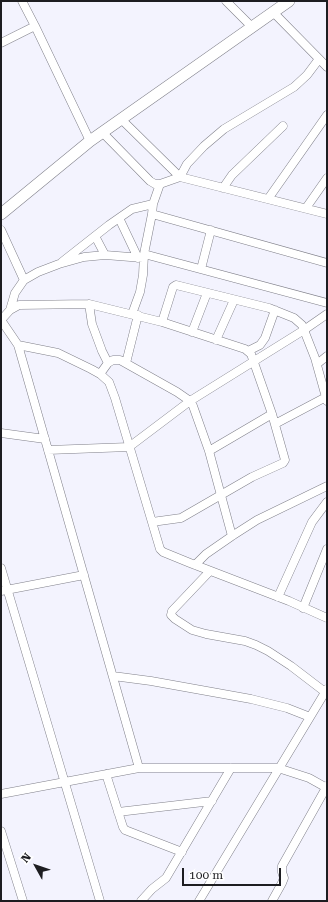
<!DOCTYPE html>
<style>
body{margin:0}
#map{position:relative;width:328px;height:902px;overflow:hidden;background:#f3f3fe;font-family:"Roboto Serif",serif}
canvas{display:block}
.frame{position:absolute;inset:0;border:2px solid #1d1d21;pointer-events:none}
.north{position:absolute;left:16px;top:846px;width:40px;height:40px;-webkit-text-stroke:3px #fff;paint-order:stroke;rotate:310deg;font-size:11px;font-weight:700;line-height:16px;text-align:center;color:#1d1d21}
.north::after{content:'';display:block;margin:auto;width:14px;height:18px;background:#1d1d21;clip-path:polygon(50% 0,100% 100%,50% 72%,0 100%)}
.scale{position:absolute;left:182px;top:868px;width:99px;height:18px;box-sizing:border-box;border:2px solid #1d1d21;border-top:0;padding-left:5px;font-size:12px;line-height:14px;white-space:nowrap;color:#1d1d21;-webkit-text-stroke:3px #fff;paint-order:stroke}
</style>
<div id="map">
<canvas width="328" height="902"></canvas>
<div class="frame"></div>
<div class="north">N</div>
<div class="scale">100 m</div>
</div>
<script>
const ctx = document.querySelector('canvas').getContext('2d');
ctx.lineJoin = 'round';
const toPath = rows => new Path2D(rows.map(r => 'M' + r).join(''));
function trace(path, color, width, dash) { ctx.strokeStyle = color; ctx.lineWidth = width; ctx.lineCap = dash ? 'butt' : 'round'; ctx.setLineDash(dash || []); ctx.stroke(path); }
const minor = toPath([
 [22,1,35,26,90,141],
 [226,1,252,27],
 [273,12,327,67],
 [1,43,35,26],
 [121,119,180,177],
 [102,132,150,181,155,184,160,184,180,177,327,214],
 [180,177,187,164,204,146,224,129,294,87,307,75,319,59],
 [223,188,232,175,283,126],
 [268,199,327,115],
 [306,208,327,178],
 [152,214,327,263],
 [119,218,138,258],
 [1,230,24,280],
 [95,236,105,255],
 [144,254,327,303],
 [62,262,109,225,132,209,153,204],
 [201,269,211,230],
 [89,304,92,324,102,351,108,363],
 [10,310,19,305,89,304,162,322,245,349,251,354,272,414,285,460,283,463,252,477,181,518,152,522],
 [132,314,140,292,143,275,144,254,152,214,153,204,160,184],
 [1,320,18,345,139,768],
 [1,320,10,310,15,293,24,280,38,272,59,264,84,257,105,255,143,258],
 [162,322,173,287,176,285,269,308,294,318,302,325,315,358,327,401],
 [192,332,207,293],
 [216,340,234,300],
 [18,345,58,353,91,369,100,374,109,382,115,398,160,549,163,552,190,563,289,601,327,618],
 [248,351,260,345,265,338,275,310],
 [126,363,138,315],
 [317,364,327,356],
 [100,374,108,363,113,360,120,360,177,392,190,401,193,406,209,451,232,536],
 [275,424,326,397],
 [1,433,45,439],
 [48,450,129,447,190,401,304,330,327,314],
 [209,451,272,414],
 [195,565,206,554,232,536,257,520,327,486],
 [1,568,100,901],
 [210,571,172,611,171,615,175,619,192,630,206,634,245,641,256,645,268,651,291,666,325,692],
 [1,591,84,575],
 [278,597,312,522,327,502],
 [303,608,327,549],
 [113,676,151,681,251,699,287,708,310,717],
 [106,774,123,827,125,830,182,852],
 [1,794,139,768,278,768,309,778,327,788],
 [118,812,212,801],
 [1,831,23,901],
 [141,901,152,889,166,878,231,768],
 [199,901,327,689],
 [272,901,282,883,284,878,282,872,282,866,327,786]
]);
const secondary = toPath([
 [1,214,90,141,289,1]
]);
trace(minor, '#80808a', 9);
trace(secondary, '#80808a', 12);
trace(minor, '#fff', 8);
trace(secondary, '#fff', 11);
</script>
